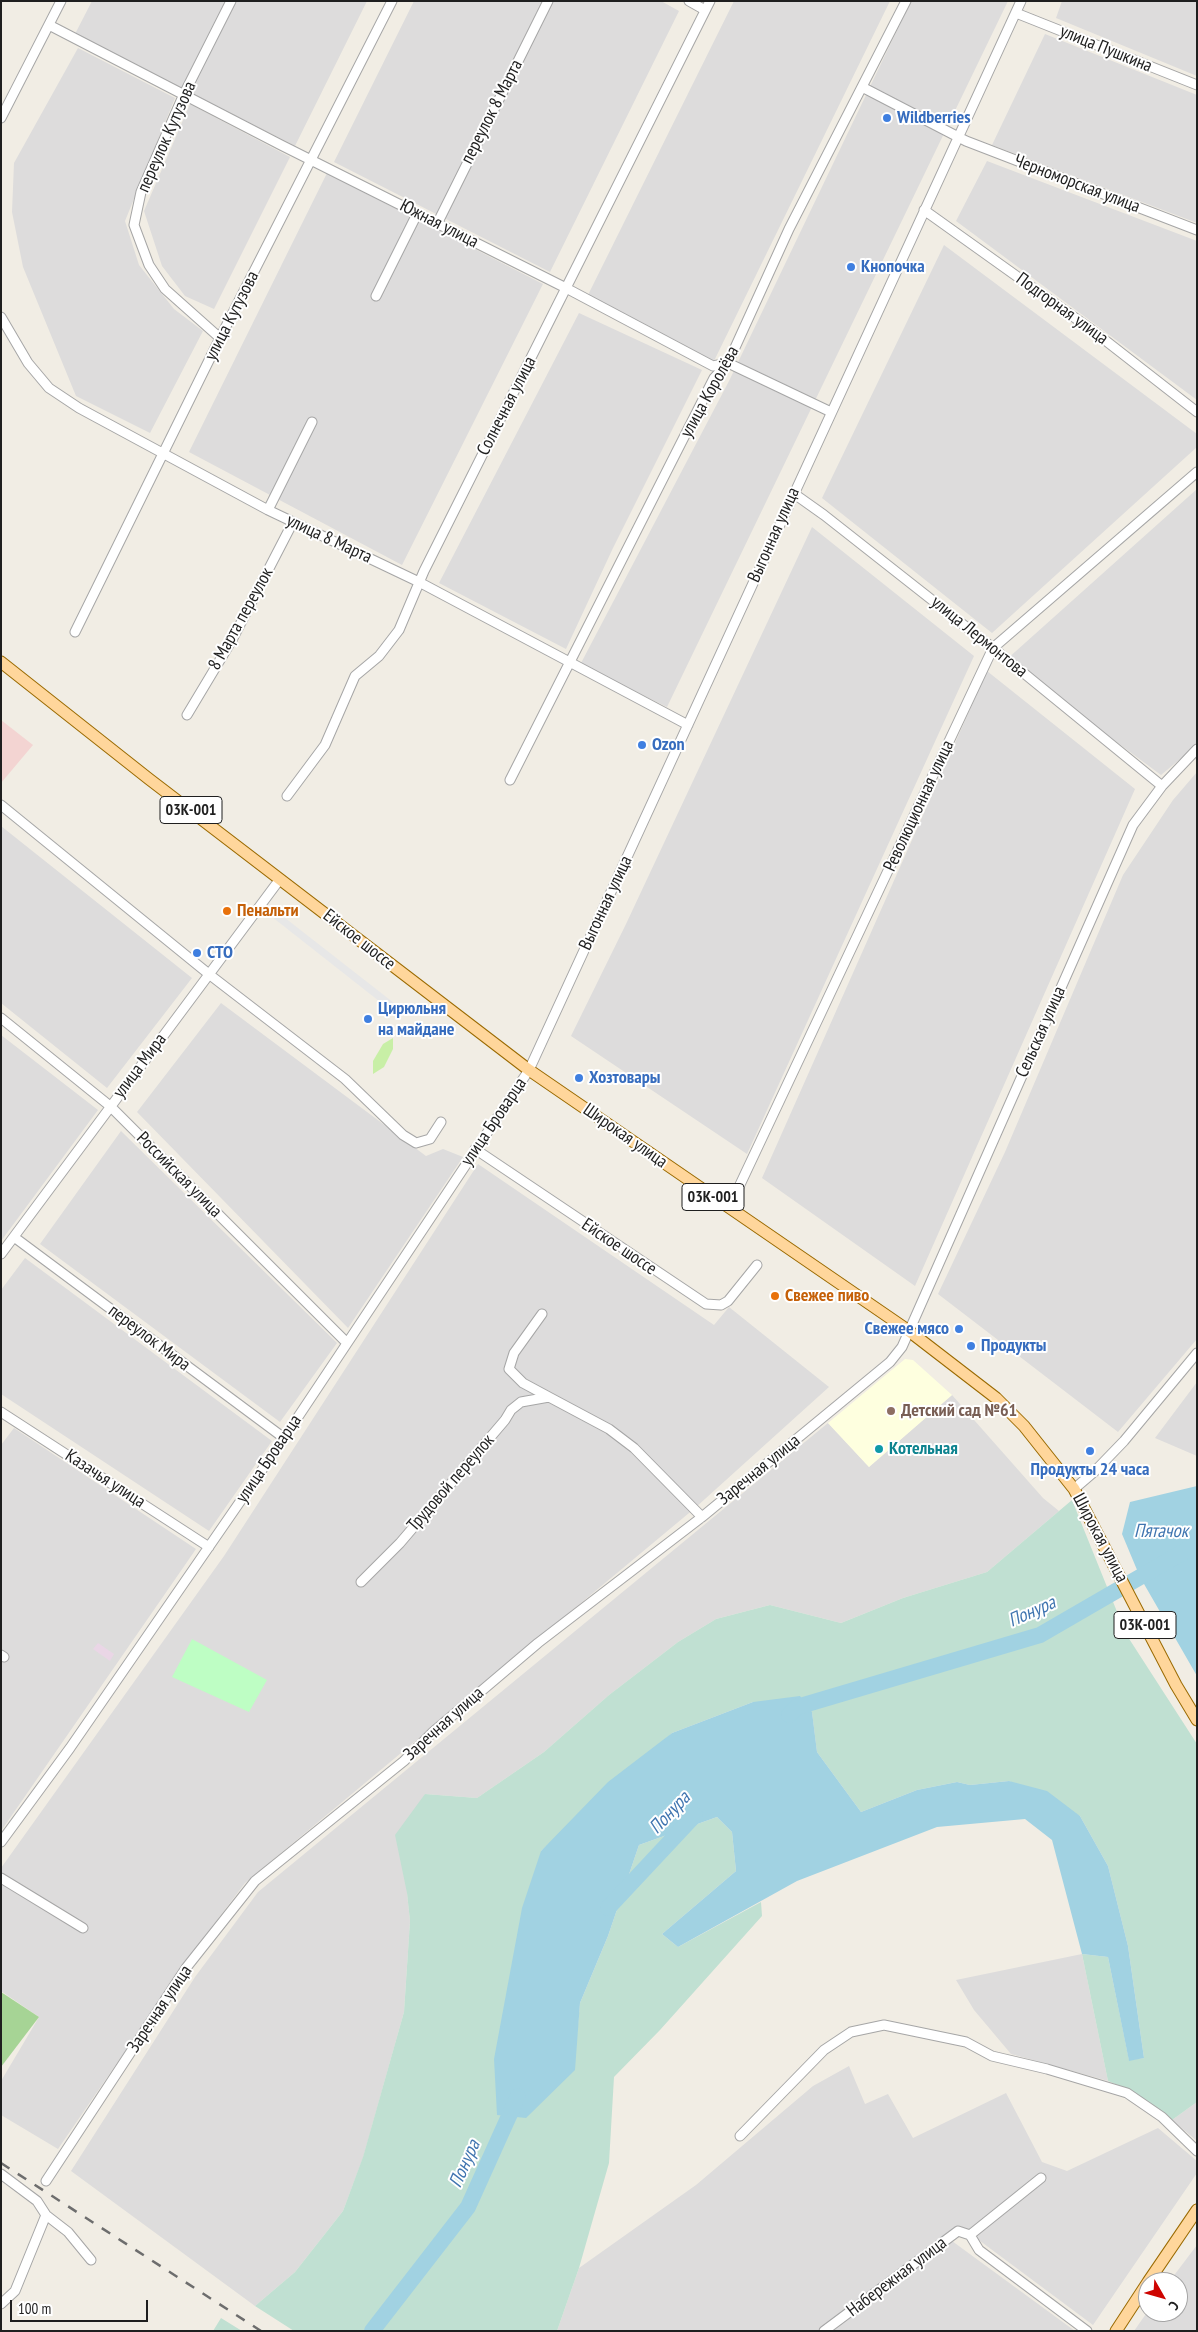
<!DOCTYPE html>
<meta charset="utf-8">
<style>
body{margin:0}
#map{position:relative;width:1198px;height:2332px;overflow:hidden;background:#f1ede4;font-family:"PT Sans Narrow",sans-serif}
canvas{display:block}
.frame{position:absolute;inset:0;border:2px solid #1f1f1f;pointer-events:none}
.north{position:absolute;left:1138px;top:2272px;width:50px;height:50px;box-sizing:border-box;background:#fff;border:1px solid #a5a5a5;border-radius:50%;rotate:128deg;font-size:14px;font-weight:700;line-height:20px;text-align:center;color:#1f1f1f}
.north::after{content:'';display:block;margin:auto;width:18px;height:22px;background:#ce0400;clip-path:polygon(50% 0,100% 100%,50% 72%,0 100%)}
.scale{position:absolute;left:10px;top:2300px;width:138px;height:22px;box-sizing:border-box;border:2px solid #1f1f1f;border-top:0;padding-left:6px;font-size:15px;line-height:18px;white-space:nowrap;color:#1f1f1f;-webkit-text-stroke:4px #fff;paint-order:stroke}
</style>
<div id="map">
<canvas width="1198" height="2332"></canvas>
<div class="frame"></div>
<div class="north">С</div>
<div class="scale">100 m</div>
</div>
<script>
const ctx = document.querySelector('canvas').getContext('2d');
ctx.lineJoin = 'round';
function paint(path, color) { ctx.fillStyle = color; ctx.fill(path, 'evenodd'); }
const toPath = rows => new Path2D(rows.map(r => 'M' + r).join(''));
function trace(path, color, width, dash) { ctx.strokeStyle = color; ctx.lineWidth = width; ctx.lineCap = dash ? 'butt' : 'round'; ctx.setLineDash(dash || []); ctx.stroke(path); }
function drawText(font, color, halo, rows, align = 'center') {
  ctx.font = font + ' "PT Sans Narrow",sans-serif'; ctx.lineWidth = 4; ctx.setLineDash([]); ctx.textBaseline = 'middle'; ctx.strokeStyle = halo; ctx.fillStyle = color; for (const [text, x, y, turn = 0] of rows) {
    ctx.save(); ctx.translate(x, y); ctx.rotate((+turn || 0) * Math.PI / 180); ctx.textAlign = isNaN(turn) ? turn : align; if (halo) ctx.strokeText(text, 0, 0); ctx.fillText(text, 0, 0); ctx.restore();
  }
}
const residential = toPath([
 [92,1,367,1,295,146,75,34],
 [414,1,661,1,679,11,550,272,334,162],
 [734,1,890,1,714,361,585,301],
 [911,1,1008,1,667,707,580,665,729,381],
 [1062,1,1197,1,1197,76,1056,18],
 [1045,34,1197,95,1197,223,992,145],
 [78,48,175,98,125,221,139,265,174,309,203,331,150,433,76,396,23,267,12,212,14,163],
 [190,104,290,157,214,309,185,296,162,266,144,211],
 [987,161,1197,241,1197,400,956,221],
 [327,173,543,284,402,565,189,452],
 [944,245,1197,434,1197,447,992,633,822,498],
 [579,313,702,370,613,548,566,649,439,583],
 [1197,489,1197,745,1161,775,1006,660],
 [812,527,974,656,747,1154,571,1036,626,924],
 [987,671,1135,789,915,1286,762,1178],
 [1197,772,1197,1339,1118,1432,938,1294,1005,1152,1123,875,1173,800],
 [1,826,192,978,107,1088,1,1003],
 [221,1003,426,1156,443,1149,463,1157,348,1328,137,1112],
 [1,1035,98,1110,1,1241],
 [121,1131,337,1343,280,1422,40,1244],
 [478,1164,714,1325,729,1307,829,1387,695,1508,245,1883,196,1948,58,2149,1,2115,1,2081,39,2017,1,1991,1,1868,224,1556],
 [25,1258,272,1441,209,1531,1,1394,1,1290],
 [1197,1382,1197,1456,1155,1438],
 [952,1395,1043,1498,1059,1511,987,1572,903,1598,841,1623,770,1605,716,1619,678,1642,609,1695,544,1752,477,1798,425,1794,407,1893,410,1921,404,2012,363,2158,343,2211,295,2272,255,2306,71,2171,195,1977,258,1892,828,1423,869,1467],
 [14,1428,196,1549,1,1831,1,1445],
 [1082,1954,1108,2081,1011,2054,974,2010,956,1980],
 [849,2066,865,2104,888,2094,913,2138,1006,2093,1042,2162,1067,2171,1158,2128,1197,2161,1197,2173,1093,2325,960,2226,817,2331,557,2331,579,2268,696,2185,813,2086],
 [1197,2102,1197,2141,1172,2120],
 [952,2241,1075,2331,831,2331],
 [1197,2245,1197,2331,1134,2331,1148,2311,1178,2312,1178,2282,1169,2282]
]);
const commercial = toPath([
 [1,720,33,745,1,783]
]);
const industrial = toPath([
 [98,1643,114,1654,110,1661,93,1649]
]);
const education = toPath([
 [905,1359,913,1360,952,1395,869,1467,828,1423]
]);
const grass = toPath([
 [393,1038,393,1049,384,1067,373,1074,373,1061,383,1044]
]);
const forest = toPath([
 [1,1992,39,2017,1,2067]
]);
const wetland = toPath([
 [1072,1500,1126,1634,1197,1744,1197,2102,1172,2120,1127,2089,1108,2081,1082,1954,1108,1957,1129,2060,1144,2058,1128,1946,1108,1866,1080,1816,1009,1781,970,1785,957,1782,917,1790,861,1812,817,1752,812,1712,753,1702,672,1733,541,1851,577,2035,580,2003,608,1936,639,1845,717,1817,732,1832,736,1871,662,1934,678,1947,761,1902,762,1916,660,2030,614,2077,609,2163,579,2268,557,2331,294,2331,255,2306,295,2272,343,2211,363,2157,404,2012,410,1921,407,1893,395,1835,425,1794,477,1798,544,1752,609,1695,678,1642,716,1619,770,1605,841,1623,903,1598,987,1572],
 [221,2318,242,2331,213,2331]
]);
const park = toPath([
 [192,1639,267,1680,249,1712,172,1677]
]);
const parking = toPath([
 [271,907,403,1010,398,1016,267,913]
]);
const water = toPath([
 [1197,1486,1197,1676,1140,1577,1122,1534,1130,1502],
 [800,1696,812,1712,817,1752,861,1812,917,1790,957,1782,970,1785,1009,1781,1047,1791,1080,1816,1108,1866,1128,1946,1144,2058,1129,2061,1108,1957,1082,1954,1052,1840,1025,1819,937,1827,797,1881,678,1947,662,1934,736,1871,732,1832,717,1817,639,1845,608,1936,580,2003,575,2070,526,2118,497,2115,494,2059,522,1908,541,1851,608,1782,672,1733,753,1702]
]);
const river = toPath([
 [789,1715,797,1707,1040,1635,1197,1544],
 [608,1908,695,1815],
 [372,2331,468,2207,518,2096]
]);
const minor = toPath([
 [689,1,705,10],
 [1016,13,1197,85],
 [49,25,281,145,566,288,713,366,728,363,831,412],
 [862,87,966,141,1197,230],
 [1,118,61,1],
 [924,210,1092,330,1197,412],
 [437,224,548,1],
 [376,296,417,214],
 [1,317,28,363,49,388,79,408,268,510,419,582,688,725],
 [220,338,165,289,149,265,134,225,141,192,184,94,231,1],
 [793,493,824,515,993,648,1162,786],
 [268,510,312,422],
 [75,632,220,338,392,1],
 [187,715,232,640,293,522],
 [510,780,714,378,728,363,789,229,906,1],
 [287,796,325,745,355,676,379,656,399,630,424,571,710,1],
 [1,805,210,975,345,1079,403,1135,416,1143,430,1139,441,1122],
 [1,1018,110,1106,347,1343],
 [475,1149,706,1304,721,1305,728,1301,757,1265],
 [729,1208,993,648,1197,472],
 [14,1237,284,1438],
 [1,1254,280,879],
 [542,1314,514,1353,509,1369,523,1383,549,1397],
 [1,1412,209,1547],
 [1074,1489,1095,1471,1124,1441,1197,1353],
 [361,1582,400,1543,505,1420,511,1410,521,1402,549,1397,609,1429,634,1448,702,1517],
 [1,1655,4,1657],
 [1,1842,70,1748,284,1438,529,1070,1021,1],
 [1,1878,83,1928],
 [740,2136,824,2050,851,2032,884,2025,966,2042,992,2056,1047,2069,1127,2093,1162,2117,1197,2151],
 [1,2174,37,2201,46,2215,15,2291,1,2304],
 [46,2181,186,1968,255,1881,404,1761,433,1732,538,1643,702,1517,890,1362,902,1347,1133,825,1162,786,1197,749],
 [46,2215,68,2232,91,2260],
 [970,2235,979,2250,1087,2331],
 [824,2331,958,2231,970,2235,1041,2178]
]);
const major = toPath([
 [1,662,149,779,529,1070,909,1331,996,1398,1024,1426,1074,1489,1176,1685,1197,1720],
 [1148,2282,1197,2210],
 [1116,2331,1148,2282]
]);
const rail = toPath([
 [1,2163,261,2331]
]);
const markers = [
 [887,118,5,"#3f7fe0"],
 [851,267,5,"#3f7fe0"],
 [642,745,5,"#3f7fe0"],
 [227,911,5,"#e8710a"],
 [197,953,5,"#3f7fe0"],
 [368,1019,5,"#3f7fe0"],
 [579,1078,5,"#3f7fe0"],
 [775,1296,5,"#e8710a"],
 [959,1329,5,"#3f7fe0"],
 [971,1346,5,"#3f7fe0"],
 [891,1411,5,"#8d6e63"],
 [879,1449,5,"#0f9aa8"],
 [1090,1451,5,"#3f7fe0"]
];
const shields = [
 [191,810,62],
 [713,1197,62],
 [1145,1625,62]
];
const shieldNames = [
 ["03К-001",191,810],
 ["03К-001",713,1197],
 ["03К-001",1145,1625]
];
const streetNames = [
 ["улица Пушкина",1106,49,22],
 ["переулок 8 Марта",492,112,-63],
 ["переулок Кутузова",167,137,-66],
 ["Черноморская улица",1077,184,21],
 ["Южная улица",439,224,27],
 ["Подгорная улица",1062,309,36],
 ["улица Кутузова",232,316,-63],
 ["улица Королёва",710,392,-61],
 ["Солнечная улица",507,406,-63],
 ["Выгонная улица",774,535,-66],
 ["улица 8 Марта",329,539,25],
 ["8 Марта переулок",241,619,-61],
 ["улица Лермонтова",979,637,39],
 ["Революционная улица",919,806,-65],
 ["Выгонная улица",606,903,-65],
 ["Ейское шоссе",359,940,38],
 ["Сельская улица",1041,1032,-66],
 ["улица Мира",140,1066,-53],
 ["улица Броварца",494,1122,-56],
 ["Широкая улица",625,1136,35],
 ["Российская улица",179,1175,45],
 ["Ейское шоссе",619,1247,34],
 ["переулок Мира",149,1338,37],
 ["улица Броварца",269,1459,-56],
 ["Заречная улица",759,1470,-39],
 ["Казачья улица",105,1479,33],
 ["Трудовой переулок",451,1483,-49],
 ["Широкая улица",1100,1538,62],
 ["Заречная улица",444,1724,-42],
 ["Заречная улица",160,2009,-56],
 ["Набережная улица",897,2277,-37]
];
const shopNames = [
 ["Wildberries",897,118],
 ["Кнопочка",861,267],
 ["Ozon",652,745],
 ["СТО",207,953],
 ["Цирюльня",378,1009],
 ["на майдане",378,1030],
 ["Хозтовары",589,1078],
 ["Свежее мясо",949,1329,"right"],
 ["Продукты",981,1346],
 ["Продукты 24 часа",1090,1470,"center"]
];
const foodNames = [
 ["Пенальти",237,911],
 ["Свежее пиво",785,1296]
];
const educationNames = [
 ["Детский сад №61",901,1411]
];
const cultureNames = [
 ["Котельная",889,1449]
];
const waterNames = [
 ["Пятачок",1161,1532],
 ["Понура",1032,1612,-24],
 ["Понура",670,1813,-47],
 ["Понура",465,2164,-66]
];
paint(residential, '#dddcdc');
paint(commercial, '#f3d4d2');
paint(industrial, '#ead6e6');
paint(education, '#feffdf');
paint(grass, '#c8efa6');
paint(forest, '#a6d495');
paint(wetland, '#c0e0d2');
paint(park, '#befec4');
paint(parking, '#e7e7e7');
paint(water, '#a1d2e2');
trace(river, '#a1d2e2', 16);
trace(minor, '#a6a6a6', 11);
trace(major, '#9a6a00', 13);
trace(minor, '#fff', 9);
trace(major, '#ffd69b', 11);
trace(rail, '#6d6d6d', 2.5, [10, 10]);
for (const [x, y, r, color] of markers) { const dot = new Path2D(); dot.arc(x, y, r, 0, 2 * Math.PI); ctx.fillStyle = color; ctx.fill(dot); trace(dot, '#fff', 2); }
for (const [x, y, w] of shields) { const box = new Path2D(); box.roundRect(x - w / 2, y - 13.5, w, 27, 4); ctx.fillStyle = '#fff'; ctx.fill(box); trace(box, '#1f1f1f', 1); }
drawText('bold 16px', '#1f1f1f', null, shieldNames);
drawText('18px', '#1f1f1f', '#fff', streetNames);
drawText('bold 18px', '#366cbe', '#fff', shopNames, 'left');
drawText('bold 18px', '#c56008', '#fff', foodNames, 'left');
drawText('bold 18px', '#785e54', '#fff', educationNames, 'left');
drawText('bold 18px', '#0d838f', '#fff', cultureNames, 'left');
drawText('italic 19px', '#4075b0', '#fff', waterNames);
</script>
